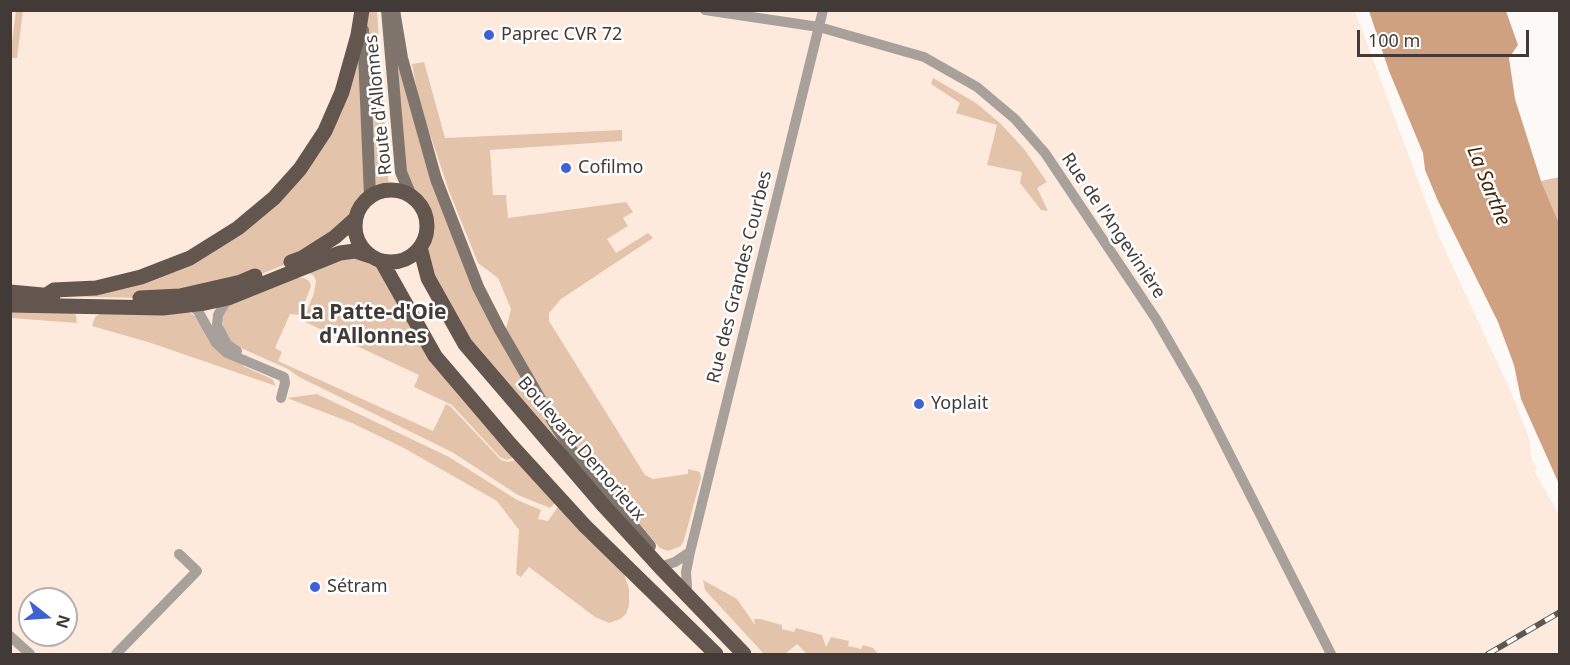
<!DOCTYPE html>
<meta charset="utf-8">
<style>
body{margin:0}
#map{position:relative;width:1570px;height:665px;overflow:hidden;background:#fdf9f7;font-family:"Noto Sans",sans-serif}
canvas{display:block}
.frame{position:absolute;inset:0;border:12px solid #413a36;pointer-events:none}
.north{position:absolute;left:18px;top:587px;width:60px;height:60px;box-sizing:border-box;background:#fff;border:2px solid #b3b0af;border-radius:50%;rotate:107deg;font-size:16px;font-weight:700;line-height:24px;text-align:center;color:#413a36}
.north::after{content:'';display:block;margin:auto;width:21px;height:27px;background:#3e62d3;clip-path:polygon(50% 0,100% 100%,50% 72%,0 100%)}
.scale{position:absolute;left:1357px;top:30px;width:172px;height:27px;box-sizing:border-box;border:3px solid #413a36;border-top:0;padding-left:8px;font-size:18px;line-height:21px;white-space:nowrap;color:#413a36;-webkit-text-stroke:4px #fff;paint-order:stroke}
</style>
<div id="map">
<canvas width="1570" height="665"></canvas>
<div class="frame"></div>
<div class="north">N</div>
<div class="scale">100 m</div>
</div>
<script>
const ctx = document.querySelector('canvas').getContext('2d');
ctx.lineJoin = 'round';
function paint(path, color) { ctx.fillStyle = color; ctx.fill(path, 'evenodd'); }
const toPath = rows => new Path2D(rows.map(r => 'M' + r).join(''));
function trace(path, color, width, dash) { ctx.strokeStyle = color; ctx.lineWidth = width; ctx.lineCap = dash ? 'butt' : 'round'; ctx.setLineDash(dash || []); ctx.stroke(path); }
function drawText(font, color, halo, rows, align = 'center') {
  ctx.font = font + ' "Noto Sans",sans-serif'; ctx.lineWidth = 5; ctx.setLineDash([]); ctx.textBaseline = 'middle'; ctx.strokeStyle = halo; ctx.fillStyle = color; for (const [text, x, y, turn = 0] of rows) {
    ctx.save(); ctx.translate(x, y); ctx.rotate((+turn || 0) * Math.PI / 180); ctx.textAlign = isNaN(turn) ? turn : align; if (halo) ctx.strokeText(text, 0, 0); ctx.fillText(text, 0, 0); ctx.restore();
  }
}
const built = toPath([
 [10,11,1355,11,1439,237,1511,392,1530,441,1531,458,1537,469,1534,471,1559,514,1559,651,1553,654,11,654],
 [30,599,66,599,66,635,30,635]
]);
const green = toPath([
 [16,11,23,11,17,58,10,58],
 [362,11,377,11,389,190,370,196,357,212,302,258,241,282,141,298,45,296,141,277,238,228,326,131],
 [394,11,402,58,478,287,589,473,501,388,428,278,424,241,427,227,427,219,421,206,411,196,401,172],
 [424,62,445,138,622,130,622,141,490,150,493,195,506,195,508,218,626,202,633,212,623,218,628,226,607,239,616,253,648,233,653,238,561,299,549,313,549,321,645,475,653,479,688,474,688,469,700,472,701,478,684,540,681,546,668,551,660,548,593,469,572,441,506,329,511,309,498,278,478,263,449,191,419,101,412,64],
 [933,78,976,103,1001,124,1024,149,1047,182,1037,188,1048,211,1041,210,1020,183,1022,172,987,165,997,125,956,113,960,103,931,84],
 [1559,177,1559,223,1541,181],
 [340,253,376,259,435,356,516,457,507,460,500,457,452,405,414,387,419,375,303,321,314,293,316,281,314,276,308,272],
 [294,278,304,278,309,281,311,286,300,315,290,314,275,348,282,352,278,361,433,431,446,404,451,407,501,460,508,462,519,459,557,501,550,508,518,495,452,452,299,377,288,369,232,344,224,329,222,321,223,315,230,303],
 [19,309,66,309,76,315,77,323,11,318,10,313],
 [186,310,198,318,241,360,243,366,272,379,276,386,148,342,92,326,95,317,106,311],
 [317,394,449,457,517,500,541,510,538,519,548,521,562,501,620,561,629,589,629,605,626,614,620,619,609,623,595,617,529,567,521,577,516,574,519,530,497,501,402,447,352,423,287,398],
 [703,580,737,599,755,625,754,619,760,619,782,625,782,629,794,632,796,628,822,635,826,647,831,637,849,641,848,646,861,649,863,645,873,648,878,654,807,654,797,644,785,654,764,654,705,590]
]);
const water = toPath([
 [1369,11,1506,11,1518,45,1509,58,1515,99,1541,181,1559,223,1559,484,1521,399,1514,365,1498,322,1438,201,1425,170,1423,153,1389,71]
]);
const minor = toPath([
 [705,10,819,27,924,57,977,87,1015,119,1045,153,1156,319,1197,390,1331,654],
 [228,298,218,315,217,325,227,344,237,351],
 [189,304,198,311,216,343,227,353,284,377,285,383,281,398],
 [660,567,675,562,690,552],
 [687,587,686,572,690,552,823,10],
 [10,636,30,654],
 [116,654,197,571,179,554]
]);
const secondary = toPath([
 [387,10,401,172,411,196],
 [394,10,402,58,436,179,478,287,499,328,554,423,576,457,650,546],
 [363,30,370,196]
]);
const primary = toPath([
 '355 226a36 36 0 1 1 72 0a36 36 0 1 1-72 0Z',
 [420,247,428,278,465,344,604,506,660,567,744,654],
 [291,262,302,258,335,237,355,219],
 [382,262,435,356,510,444,585,526,716,654],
 [10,292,53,296],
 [45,296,54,290,96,288,141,277,190,258,238,228,274,198,300,169,325,131,342,92,358,35,362,10],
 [140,298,180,296,241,282,255,276],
 [10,305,163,308,205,303,228,298,340,253,355,251,370,256]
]);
const rail = toPath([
 [1488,654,1560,612]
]);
const markers = [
 [489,35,6,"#3e62d3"],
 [566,168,6,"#3e62d3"],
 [919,404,6,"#3e62d3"],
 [315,587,6,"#3e62d3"]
];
const poiNames = [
 ["Paprec CVR 72",501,35],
 ["Cofilmo",578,168],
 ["Yoplait",931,404],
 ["Sétram",327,587]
];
const streetNames = [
 ["Route d'Allonnes",379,105,-96],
 ["Rue de l'Angevinière",1113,226,56],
 ["Rue des Grandes Courbes",740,277,-76],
 ["Boulevard Demorieux",581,449,49]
];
const waterNames = [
 ["La Sarthe",1488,186,68]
];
const quarterNames = [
 ["La Patte-d'Oie",373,313],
 ["d'Allonnes",373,337]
];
paint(built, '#fdeadd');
paint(green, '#e4c3ab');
paint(water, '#cfa181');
trace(minor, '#a7a09b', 10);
trace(secondary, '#7f756d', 12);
trace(primary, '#62564e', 15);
trace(rail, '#5d5753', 6);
trace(rail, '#fff', 4, [11]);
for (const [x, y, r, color] of markers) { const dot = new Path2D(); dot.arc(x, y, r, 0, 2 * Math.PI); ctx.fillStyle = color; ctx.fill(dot); trace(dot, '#fff', 2); }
drawText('18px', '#413a36', '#fff', poiNames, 'left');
drawText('18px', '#413a36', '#fff', streetNames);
drawText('italic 20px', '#44250b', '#fff', waterNames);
drawText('bold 21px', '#413a36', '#fff', quarterNames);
</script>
